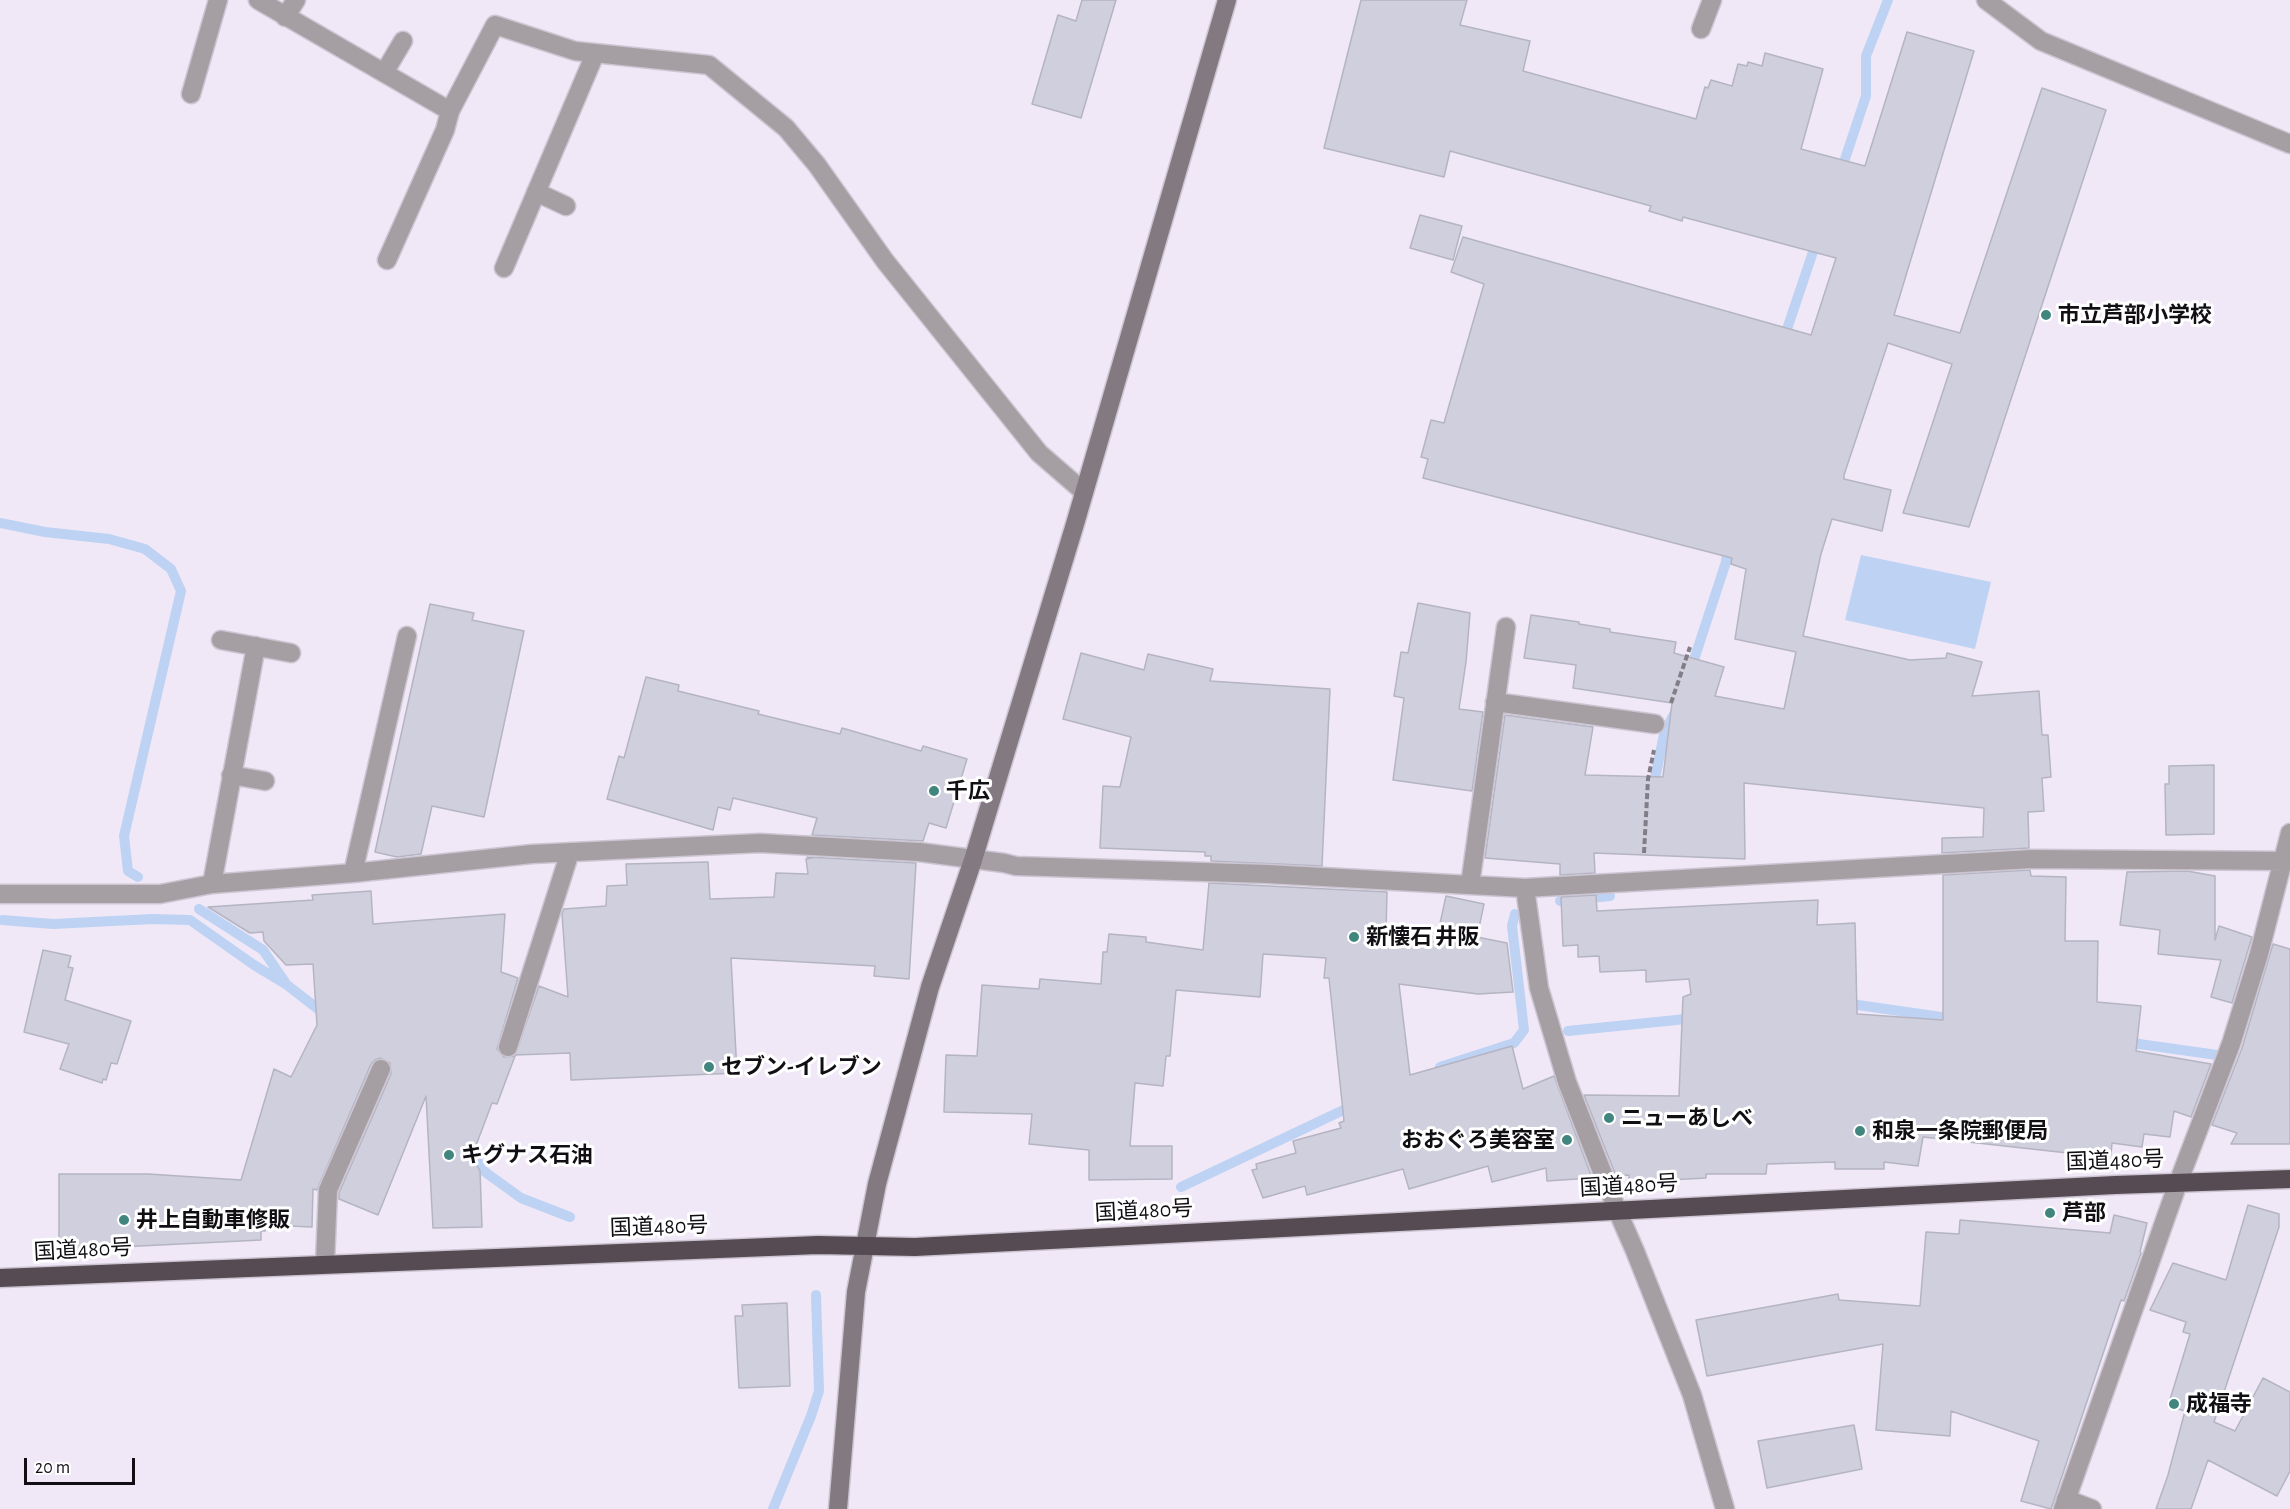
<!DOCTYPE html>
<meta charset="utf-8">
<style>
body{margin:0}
#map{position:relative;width:2290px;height:1509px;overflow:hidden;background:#f0e8f6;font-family:"Alegreya Sans",sans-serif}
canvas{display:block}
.scale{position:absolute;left:24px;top:1458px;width:111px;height:27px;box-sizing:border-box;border:3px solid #110f13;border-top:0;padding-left:8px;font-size:18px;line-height:21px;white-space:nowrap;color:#110f13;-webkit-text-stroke:4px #fff;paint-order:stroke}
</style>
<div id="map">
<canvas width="2290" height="1509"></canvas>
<div class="scale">20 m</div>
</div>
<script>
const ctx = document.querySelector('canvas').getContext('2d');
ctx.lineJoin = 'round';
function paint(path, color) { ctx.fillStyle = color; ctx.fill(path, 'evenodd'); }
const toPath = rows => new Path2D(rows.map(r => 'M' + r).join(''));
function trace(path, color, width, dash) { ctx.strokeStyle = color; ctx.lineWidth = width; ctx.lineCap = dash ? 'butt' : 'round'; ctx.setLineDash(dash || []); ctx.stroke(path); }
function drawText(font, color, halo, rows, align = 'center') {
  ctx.font = font + ' "Alegreya Sans","Noto Sans JP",sans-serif'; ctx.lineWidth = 6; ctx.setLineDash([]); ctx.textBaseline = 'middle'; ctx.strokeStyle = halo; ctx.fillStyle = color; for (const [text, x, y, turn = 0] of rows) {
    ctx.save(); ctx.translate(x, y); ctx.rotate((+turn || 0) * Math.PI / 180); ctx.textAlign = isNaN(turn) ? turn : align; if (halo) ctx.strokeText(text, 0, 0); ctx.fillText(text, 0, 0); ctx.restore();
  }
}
const water = toPath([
 [1861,555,1991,582,1975,649,1845,620]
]);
const stream = toPath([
 [1840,174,1866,96,1866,56,1888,0],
 [1783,341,1817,240],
 [0,523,45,532,109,539,145,549,171,569,181,591,124,836,128,871,138,877],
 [1690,672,1726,562,1728,544],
 [1653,789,1664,734,1675,712],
 [1560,901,1610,896],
 [199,909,263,950,285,982],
 [2,920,53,924,153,919,190,920,254,965,287,985,327,1016],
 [1843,1007,1858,1005,1955,1019],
 [1568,1031,1696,1018],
 [2125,1042,2217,1055],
 [1440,1067,1514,1043,1524,1030,1512,926,1515,914],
 [469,1139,481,1169,521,1198,570,1217],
 [1181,1187,1354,1105],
 [773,1509,811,1416,819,1391,816,1295]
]);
const building = toPath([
 [1082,0,1116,0,1081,118,1032,104,1058,15,1076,21,1082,0],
 [1361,0,1467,0,1460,25,1530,41,1523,71,1696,119,1705,87,1708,88,1711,80,1732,86,1738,64,1747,66,1748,62,1762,66,1765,53,1823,69,1801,149,1865,166,1907,32,1974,51,1894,315,1960,333,2042,88,2106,110,1969,527,1903,513,1952,364,1888,343,1844,475,1844,479,1891,490,1882,531,1832,519,1821,554,1803,636,1910,660,1946,658,1947,653,1982,662,1972,696,2039,691,2042,735,2048,735,2051,777,2042,778,2044,811,2028,812,2029,848,1942,853,1942,838,1983,837,1984,808,1744,783,1745,859,1594,853,1595,873,1560,875,1560,864,1485,858,1505,715,1593,727,1585,775,1663,777,1672,703,1573,688,1576,665,1524,658,1531,615,1579,622,1579,624,1610,629,1610,632,1676,642,1674,653,1724,667,1715,696,1784,709,1796,652,1735,639,1746,569,1731,564,1732,558,1423,478,1428,459,1421,457,1431,420,1444,423,1484,284,1451,272,1463,237,1811,335,1836,258,1683,217,1682,221,1649,211,1651,206,1450,151,1444,177,1324,148,1361,0],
 [1420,215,1462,226,1453,260,1410,248,1420,215],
 [1418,603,1470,613,1466,662,1459,709,1483,712,1472,791,1393,780,1404,698,1394,696,1401,652,1408,653,1418,603],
 [430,604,474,613,472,620,524,631,484,817,432,806,421,854,397,857,375,852,430,604],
 [1081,653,1144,670,1148,654,1213,669,1210,681,1330,689,1322,866,1211,861,1211,856,1205,856,1205,852,1100,848,1103,786,1120,787,1131,737,1063,719,1081,653],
 [646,677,679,685,678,691,759,711,758,714,840,734,842,728,921,751,923,746,967,759,946,828,929,823,923,841,812,835,817,818,733,798,730,810,718,807,713,830,607,799,619,756,624,758,646,677],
 [2214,765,2214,834,2166,835,2165,784,2169,784,2169,766,2214,765],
 [807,857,916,863,909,979,874,976,875,966,731,958,737,1073,571,1080,570,1053,515,1055,539,986,568,997,562,914,564,909,606,906,607,886,627,885,626,864,708,862,710,899,774,897,776,873,808,874,806,859,812,858,807,857],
 [2030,870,2031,876,2066,877,2065,941,2098,941,2097,1002,2141,1006,2136,1051,2211,1064,2191,1117,2174,1111,2170,1137,2144,1134,2142,1147,2112,1143,2111,1155,2086,1155,1923,1137,1918,1166,1884,1162,1884,1169,1835,1169,1835,1162,1767,1164,1766,1174,1706,1174,1706,1178,1629,1182,1629,1175,1616,1176,1584,1095,1679,1096,1683,997,1691,994,1689,979,1646,982,1646,970,1600,972,1599,956,1578,957,1578,945,1563,946,1561,897,1596,895,1597,911,1818,900,1817,925,1855,923,1857,1014,1943,1020,1943,875,2030,870],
 [2187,871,2215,876,2215,940,2219,926,2252,937,2232,1003,2211,997,2221,960,2158,954,2160,930,2120,925,2127,872,2187,871],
 [1209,883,1387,892,1386,932,1437,937,1446,896,1484,904,1477,937,1507,943,1513,992,1478,994,1399,984,1410,1075,1512,1046,1523,1089,1554,1076,1592,1178,1547,1181,1546,1168,1492,1182,1488,1166,1409,1189,1403,1169,1307,1195,1305,1186,1263,1198,1252,1170,1257,1169,1256,1164,1296,1153,1293,1141,1341,1128,1339,1123,1344,1121,1329,978,1324,978,1326,958,1263,954,1260,997,1176,990,1170,1056,1166,1056,1163,1086,1135,1083,1130,1146,1172,1146,1172,1179,1089,1180,1089,1150,1029,1144,1032,1114,944,1112,946,1055,977,1056,982,985,1039,989,1040,979,1101,984,1103,952,1107,952,1109,934,1146,937,1146,942,1203,950,1209,883],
 [371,891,373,924,505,914,501,972,518,978,497,1049,504,1057,515,1056,497,1104,492,1103,472,1156,480,1171,482,1227,433,1228,426,1096,378,1215,339,1199,339,1193,391,1074,390,1063,380,1058,375,1060,371,1064,317,1190,313,1189,312,1227,265,1225,265,1231,261,1231,261,1240,59,1250,59,1174,148,1174,241,1180,274,1069,291,1077,317,1025,313,964,286,965,264,941,263,932,250,933,208,907,313,900,312,895,371,891],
 [2273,944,2290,949,2290,1144,2231,1144,2237,1133,2212,1125,2242,1048,2273,944],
 [43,950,71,956,68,967,73,968,65,1000,131,1021,117,1064,111,1063,106,1080,103,1079,102,1083,60,1069,69,1044,24,1032,43,950],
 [2248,1205,2279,1214,2279,1227,2214,1422,2235,1431,2263,1378,2290,1392,2290,1471,2277,1496,2208,1460,2191,1509,2156,1509,2168,1475,2185,1411,2168,1406,2190,1334,2183,1332,2186,1322,2150,1310,2173,1263,2226,1280,2248,1205],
 [2114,1215,2147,1223,2140,1252,2141,1253,2124,1301,2121,1300,2051,1509,2021,1501,2039,1441,1951,1411,1950,1436,1876,1430,1883,1344,1707,1376,1696,1320,1838,1294,1839,1300,1920,1306,1926,1232,1959,1234,1960,1220,2110,1233,2114,1215],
 [787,1303,790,1386,739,1388,735,1316,743,1316,742,1305,787,1303],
 [1854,1425,1862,1469,1767,1488,1758,1441,1854,1425]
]);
const path = toPath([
 [1671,703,1690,647],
 [1644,853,1648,779,1654,750]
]);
const lane = toPath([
 [1986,0,2041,41,2290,144],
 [191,94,218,0],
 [387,260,445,130,450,111],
 [2063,1509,2178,1183]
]);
const street = toPath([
 [258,0,450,111,495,25,575,51,709,65,786,128,817,165,885,261,1039,453,1084,492],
 [285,17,296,0],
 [1701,29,1712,0],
 [384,73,403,41],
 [536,192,566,206],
 [504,268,595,54],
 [221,640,291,653],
 [1495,702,1655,724],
 [231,775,265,781],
 [353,873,407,636],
 [212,884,256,646],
 [1470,885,1506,627],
 [1525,888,1539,988,1567,1082,1617,1210,1635,1251,1692,1395,1725,1509],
 [0,894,160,894,212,884,353,873,532,854,760,843,919,852,1004,863,1016,866,1268,874,1525,888,2032,859,2290,861],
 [508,1047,570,852],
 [2178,1183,2231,1044,2259,954,2290,833],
 [325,1263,328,1190,381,1069],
 [2066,1499,2092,1509]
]);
const secondary = toPath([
 [838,1509,856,1292,877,1184,930,987,973,860,1075,524,1227,0]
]);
const highway = toPath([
 [0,1278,818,1245,915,1247,2115,1185,2290,1179]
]);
const markers = [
 [2046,315,6,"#40867f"],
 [934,791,6,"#40867f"],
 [1354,937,6,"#40867f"],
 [709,1067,6,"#40867f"],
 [1609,1118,6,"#40867f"],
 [1860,1131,6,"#40867f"],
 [1567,1140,6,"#40867f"],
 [449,1155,6,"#40867f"],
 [2050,1213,6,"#40867f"],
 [124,1220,6,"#40867f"],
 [2174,1404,6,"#40867f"]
];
const poiNames = [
 ["市立芦部小学校",2058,315],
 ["千広",946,791],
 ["新懐石 井阪",1366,937],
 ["セブン-イレブン",721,1067],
 ["ニューあしべ",1621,1118],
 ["和泉一条院郵便局",1872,1131],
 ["おおぐろ美容室",1555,1140,"right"],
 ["キグナス石油",461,1155],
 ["芦部",2062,1213],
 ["井上自動車修販",136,1220],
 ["成福寺",2186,1404]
];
const streetNames = [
 ["国道480号",2115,1161,-2],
 ["国道480号",1629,1186,-3],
 ["国道480号",1144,1211,-3],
 ["国道480号",659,1227,-2],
 ["国道480号",83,1250,-3]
];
paint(water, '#bed2f4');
trace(stream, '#bed2f4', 10);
paint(building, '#cfcfde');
trace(building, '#b4b4c3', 1.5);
trace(lane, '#ccc5d2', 21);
trace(street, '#ccc5d2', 21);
trace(secondary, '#ccc5d2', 21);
trace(highway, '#ccc5d2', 21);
trace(path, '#827d86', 4, [6, 3]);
trace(lane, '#a59fa4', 18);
trace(street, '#a59fa4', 18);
trace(secondary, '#837a81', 18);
trace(highway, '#564b53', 18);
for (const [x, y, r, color] of markers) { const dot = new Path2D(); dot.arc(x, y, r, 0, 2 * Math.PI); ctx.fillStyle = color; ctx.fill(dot); trace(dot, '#fff', 2); }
drawText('bold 22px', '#110f13', '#fff', poiNames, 'left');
drawText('22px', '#110f13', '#fff', streetNames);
</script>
